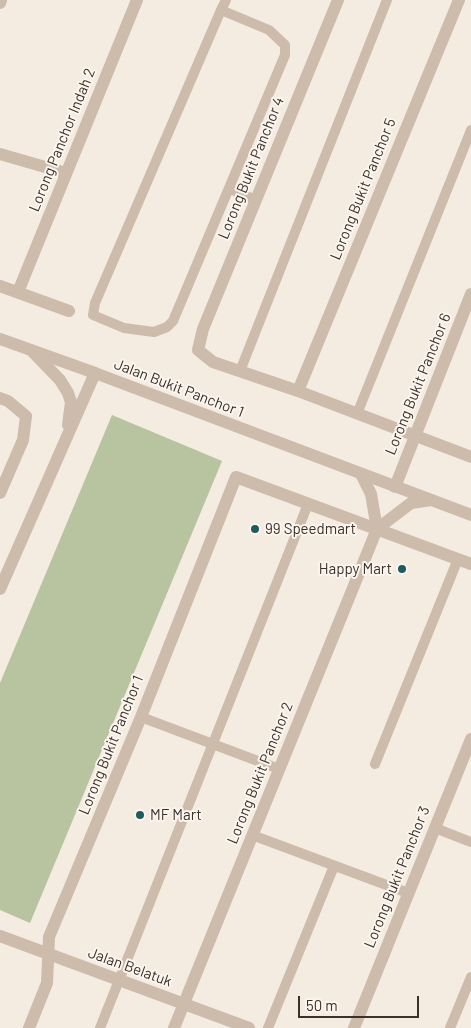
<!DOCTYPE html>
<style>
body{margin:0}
#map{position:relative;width:471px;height:1028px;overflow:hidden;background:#f4ebe1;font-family:Barlow,sans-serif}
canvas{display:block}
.scale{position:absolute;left:298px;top:996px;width:121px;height:22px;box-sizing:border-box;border:2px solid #3b302b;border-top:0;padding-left:6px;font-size:15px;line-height:18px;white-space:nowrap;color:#3b302b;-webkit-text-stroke:4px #fbf5ee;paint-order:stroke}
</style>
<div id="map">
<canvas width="471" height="1028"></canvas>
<div class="scale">50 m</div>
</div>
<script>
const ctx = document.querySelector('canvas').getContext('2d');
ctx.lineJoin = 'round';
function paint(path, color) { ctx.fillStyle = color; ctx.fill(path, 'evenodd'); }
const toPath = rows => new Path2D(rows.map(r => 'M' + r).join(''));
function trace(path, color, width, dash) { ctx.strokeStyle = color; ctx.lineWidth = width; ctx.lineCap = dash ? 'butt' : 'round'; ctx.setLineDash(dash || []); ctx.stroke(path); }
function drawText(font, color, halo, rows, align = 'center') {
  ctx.font = font + ' Barlow,sans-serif'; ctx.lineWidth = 4; ctx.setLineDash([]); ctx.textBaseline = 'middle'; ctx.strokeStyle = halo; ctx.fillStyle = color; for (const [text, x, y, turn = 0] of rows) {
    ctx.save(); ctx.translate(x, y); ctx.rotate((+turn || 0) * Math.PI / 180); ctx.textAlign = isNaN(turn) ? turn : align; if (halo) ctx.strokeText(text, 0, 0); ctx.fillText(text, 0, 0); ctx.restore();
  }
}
const green = toPath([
 [112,415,222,461,30,923,0,910,0,683]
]);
const service = toPath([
 [221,10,269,30,285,45,285,55,173,321,167,327,154,332,124,328,93,315,95,303,221,10,226,0],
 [230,189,256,200],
 [240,371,387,0],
 [357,414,471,130],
 [141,717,279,769],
 [375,764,458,559],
 [435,828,471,842],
 [252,835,408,893],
 [100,1028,308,504],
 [268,1028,334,866],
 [450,1028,471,977]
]);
const minor = toPath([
 [338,0,203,329,198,350,213,362,298,391,471,457],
 [0,3,1,0],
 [0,154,66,173],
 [0,286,69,311],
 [18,292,137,0],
 [0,339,95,373],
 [298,391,459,0],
 [0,398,8,401,26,416,23,440,0,493],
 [361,474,371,494,377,529],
 [395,487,471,294],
 [0,936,249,1028],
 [29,1028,47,983,49,937,141,717,236,477,471,564],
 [174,1028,377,529,411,503,431,500],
 [354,1028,471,739]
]);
const tertiary = toPath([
 [31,350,60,380,68,393,71,402,68,425],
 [0,589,95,373,471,515]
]);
const markers = [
 [255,529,5,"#1f5a5e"],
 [402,569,5,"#1f5a5e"],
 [140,815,5,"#1f5a5e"]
];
const streetNames = [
 ["Lorong Panchor Indah 2",62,140,-68],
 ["Lorong Bukit Panchor 4",251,168,-68],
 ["Lorong Bukit Panchor 5",363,189,-68],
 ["Lorong Bukit Panchor 6",418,384,-68],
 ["Jalan Bukit Panchor 1",179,388,21],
 ["Lorong Bukit Panchor 1",111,745,-68],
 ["Lorong Bukit Panchor 2",260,773,-68],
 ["Lorong Bukit Panchor 3",397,877,-68],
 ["Jalan Belatuk",130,967,20]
];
const poiNames = [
 ["99 Speedmart",265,529],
 ["Happy Mart",392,569,"right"],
 ["MF Mart",150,815]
];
paint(green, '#b8c4a0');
trace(service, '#cdbbac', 10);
trace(minor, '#cdbbac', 12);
trace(tertiary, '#cdbbac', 12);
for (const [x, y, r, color] of markers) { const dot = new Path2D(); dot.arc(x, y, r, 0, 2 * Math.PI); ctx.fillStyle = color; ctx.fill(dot); trace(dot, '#fbf5ee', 2); }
drawText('15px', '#3b302b', '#fbf5ee', streetNames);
drawText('15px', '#3b302b', '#fbf5ee', poiNames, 'left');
</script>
